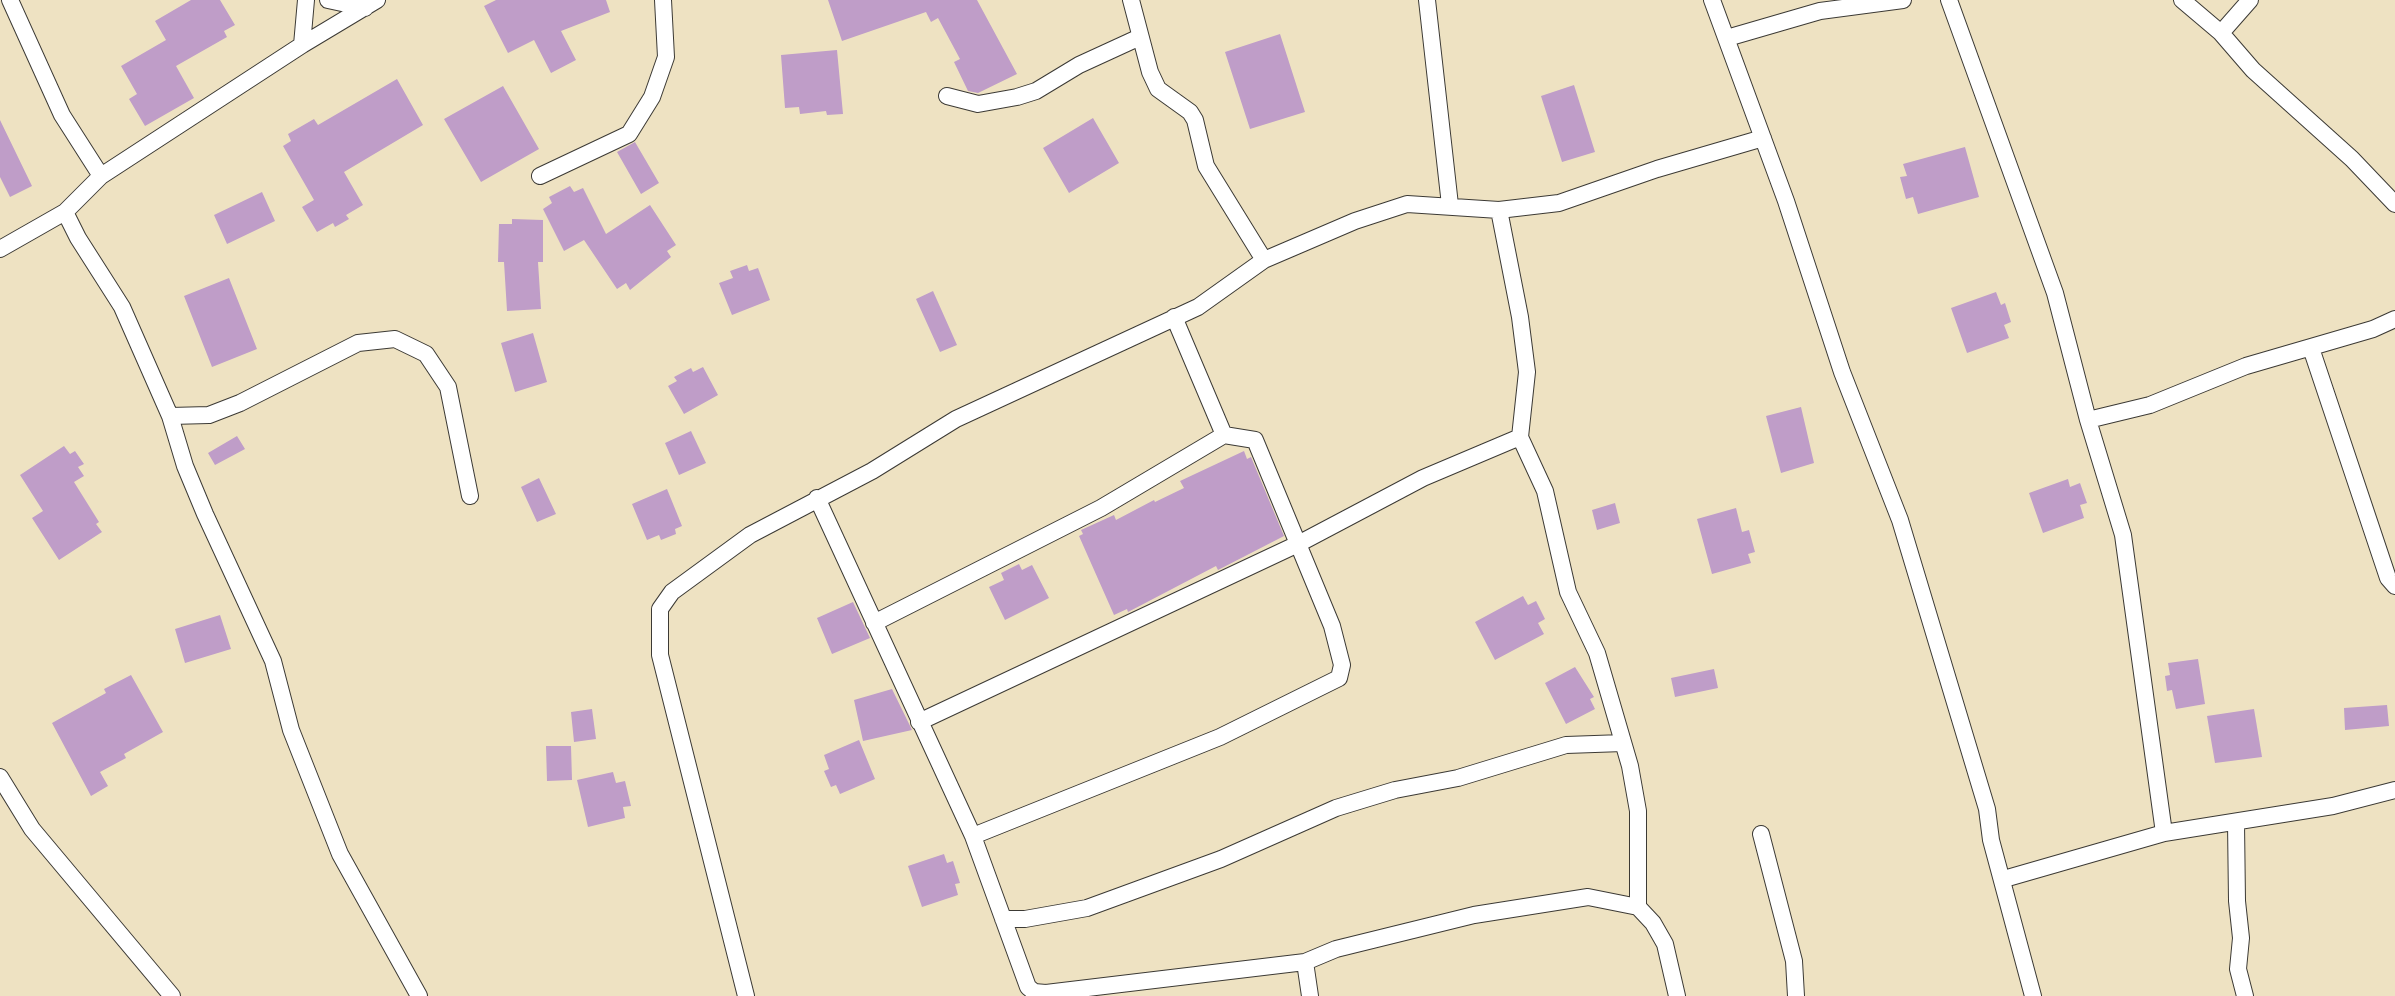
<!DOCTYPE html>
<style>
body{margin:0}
canvas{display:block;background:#eee2c2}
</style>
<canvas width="2395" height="996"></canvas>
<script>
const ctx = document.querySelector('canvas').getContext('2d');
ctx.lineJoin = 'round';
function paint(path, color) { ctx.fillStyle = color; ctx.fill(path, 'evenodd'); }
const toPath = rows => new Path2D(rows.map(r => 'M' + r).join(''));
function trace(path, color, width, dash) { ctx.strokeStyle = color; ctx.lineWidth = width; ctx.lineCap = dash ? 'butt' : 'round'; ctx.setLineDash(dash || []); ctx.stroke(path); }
const building = toPath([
 [191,0,220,0,235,25,224,31,227,37,176,66,194,98,145,126,129,99,137,94,121,66,166,40,155,21],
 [496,0,606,0,610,12,561,31,576,60,551,73,534,40,508,53,484,6],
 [828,0,977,0,1017,74,978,93,968,91,954,62,960,59,938,18,931,22,926,12,842,41],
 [1280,34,1305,112,1250,129,1225,52],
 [837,50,843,114,827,115,826,111,800,114,799,107,785,108,781,55],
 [397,79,423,125,344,172,363,205,346,215,349,219,335,227,333,223,317,232,302,207,314,200,283,146,291,141,288,134,314,119,318,125],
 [1574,85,1595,152,1562,162,1541,96],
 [503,86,539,149,481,182,444,119],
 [1093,118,1119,163,1069,193,1043,148],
 [0,120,32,186,10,197,0,177],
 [635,142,659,183,641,194,617,152],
 [1965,147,1979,197,1918,214,1913,197,1906,199,1900,177,1907,176,1903,164],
 [570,186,574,192,583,188,606,234,650,205,676,245,667,251,671,257,630,290,626,283,617,289,584,240,564,251,543,209,552,203,549,197],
 [262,192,275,221,227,244,214,215],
 [512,219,543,220,543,262,538,262,541,309,507,311,504,262,498,262,499,224,512,224],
 [747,265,749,271,758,268,770,300,732,315,719,283,733,278,730,271],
 [229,278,257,349,212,367,184,296],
 [933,291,957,345,940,352,916,299],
 [1996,292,2001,305,2005,303,2011,322,2004,325,2009,338,1967,353,1951,308],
 [533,333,547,382,515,392,501,343],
 [703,367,718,395,684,414,668,386,677,381,674,377,691,368,693,372],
 [1801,407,1814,463,1781,473,1766,416],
 [691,431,706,463,679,475,665,443],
 [237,436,245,449,215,465,208,453],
 [64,446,70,454,75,451,84,464,78,467,84,476,74,482,99,522,96,524,102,532,59,560,32,518,43,511,20,475],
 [1244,451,1247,459,1251,457,1284,536,1218,570,1216,566,1128,612,1127,609,1114,615,1079,536,1083,534,1081,530,1114,515,1116,520,1154,500,1155,502,1184,488,1180,481],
 [539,478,556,514,537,522,521,487],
 [2068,479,2070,487,2080,483,2087,503,2080,505,2084,518,2043,533,2029,493],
 [667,489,682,526,675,529,676,534,661,540,659,535,647,540,632,504],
 [1615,503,1620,523,1597,530,1592,510],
 [1736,508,1742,532,1749,530,1755,552,1748,554,1751,563,1712,574,1697,519],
 [1019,564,1022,570,1032,565,1049,598,1005,620,989,587,1004,580,1001,573],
 [1523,596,1528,605,1536,601,1545,619,1538,623,1544,634,1495,660,1475,622],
 [853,602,870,638,832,654,817,618],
 [220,615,231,649,185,663,175,629],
 [2198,659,2205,704,2176,709,2172,690,2167,691,2165,676,2170,675,2168,663],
 [1575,667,1594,697,1590,699,1595,709,1566,724,1545,683],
 [1714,669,1718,688,1675,697,1671,678],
 [131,675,163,732,124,754,126,758,100,772,108,786,91,796,52,723,106,693,104,689],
 [892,689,912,730,863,741,854,700],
 [2387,705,2389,726,2345,730,2344,708],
 [592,709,596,739,574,742,571,712],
 [2254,709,2262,757,2215,763,2207,716],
 [859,740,875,779,840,794,836,785,831,787,824,771,829,769,824,755],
 [546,746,571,746,572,780,547,781],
 [613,772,616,783,625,781,631,806,623,807,625,818,588,827,577,780],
 [944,854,947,863,953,861,960,883,955,884,958,895,922,907,908,866]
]);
const street = toPath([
 [328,0,365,8],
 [1131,0,1150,72,1158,89,1190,112,1195,120,1206,166,1264,260],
 [1427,0,1450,205],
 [1712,0,1786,201,1842,372,1900,520,1987,809,1991,840,2033,996],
 [1949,0,2055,293,2088,420,2123,535,2164,833],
 [2182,0,2221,33,2253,70,2352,159,2395,204],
 [2221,33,2250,0],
 [1727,38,1820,11,1903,0],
 [302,45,306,0],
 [947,96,978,104,1017,97,1036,91,1079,65,1140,37],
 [101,176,302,45,377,0],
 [540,176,629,134,652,97,666,57,663,0],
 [1499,210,1520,317,1527,372,1520,437,1545,491,1568,592,1597,653,1630,766,1638,811,1638,907],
 [65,212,78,238,122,307,170,416,185,466,205,514,273,661,291,730,340,854,419,996],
 [0,249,65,212,101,176,62,115,10,0],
 [2311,348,2388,578,2395,586],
 [170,416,209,415,240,403,358,343,395,339,426,354,448,387,470,496],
 [2088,420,2150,405,2246,366,2373,329,2395,319],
 [817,498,973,836,1028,987,1034,992,1046,993,1305,962],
 [874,623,1101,508,1224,435,1174,317],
 [919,722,1300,543,1423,478,1520,437],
 [0,777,32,829,172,996],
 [2236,823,2237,901,2241,938,2238,969,2245,996],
 [1761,834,1794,961,1796,996],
 [973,836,1220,737,1339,678,1342,665,1332,626,1255,440,1224,435],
 [2004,879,2164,833,2333,806,2395,790],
 [1003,919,1025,919,1087,908,1221,859,1336,808,1395,790,1458,778,1566,745,1623,743],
 [746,996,660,655,660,609,672,592,750,535,872,471,956,419,1198,307,1264,260,1355,221,1407,204,1499,210,1559,203,1657,169,1763,138],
 [1310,996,1305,962,1336,949,1474,915,1588,897,1638,907,1653,923,1665,944,1677,996]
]);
paint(building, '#bf9dc8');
trace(street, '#3c3a35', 18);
trace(street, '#fff', 16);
</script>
